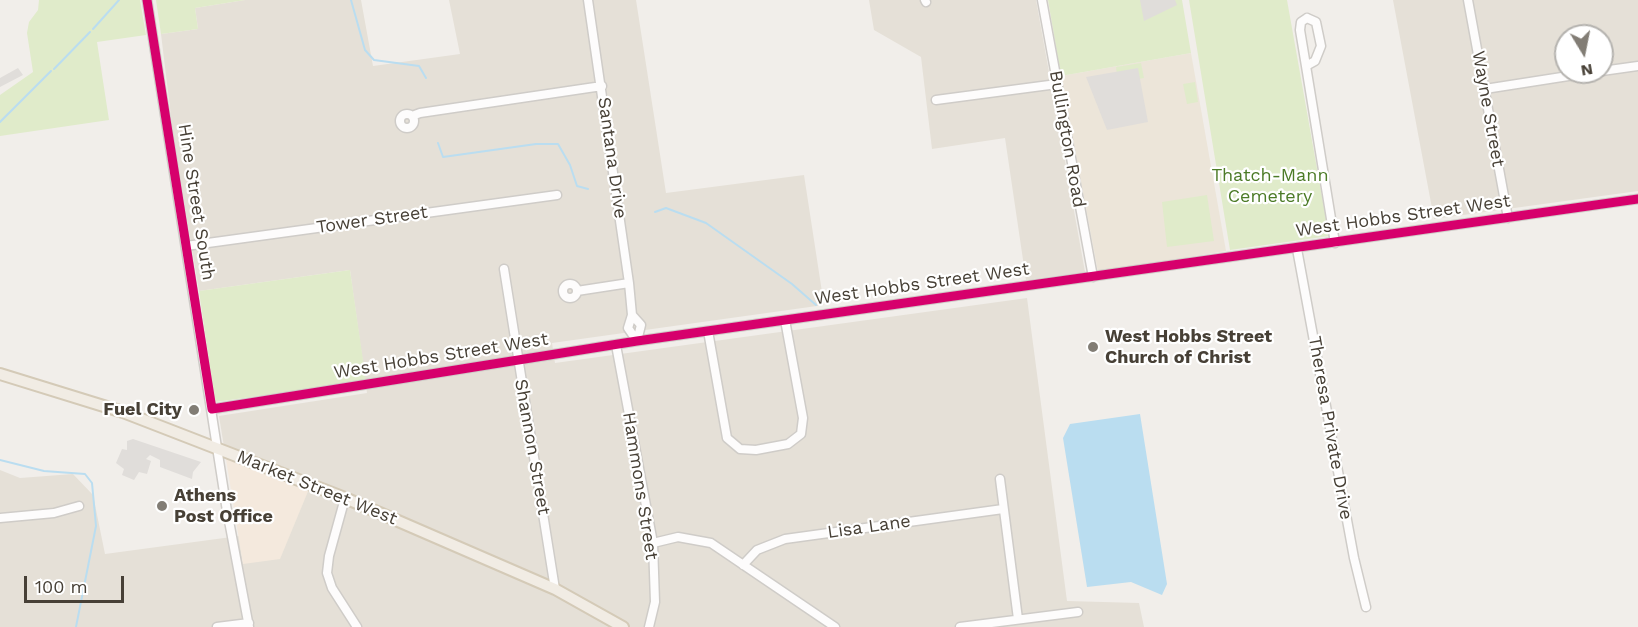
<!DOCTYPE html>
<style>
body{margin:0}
#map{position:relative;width:1638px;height:627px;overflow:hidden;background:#f1eeea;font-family:"Work Sans",sans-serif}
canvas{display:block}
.north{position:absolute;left:1554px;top:24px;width:60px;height:60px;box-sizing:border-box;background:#fff;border:2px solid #b5b3af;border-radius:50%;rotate:170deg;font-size:16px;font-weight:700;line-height:24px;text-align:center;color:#474036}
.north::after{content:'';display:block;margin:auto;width:21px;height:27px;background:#827d75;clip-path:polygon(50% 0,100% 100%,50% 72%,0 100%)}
.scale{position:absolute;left:24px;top:576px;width:100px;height:27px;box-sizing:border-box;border:3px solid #474036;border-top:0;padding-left:8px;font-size:18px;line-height:21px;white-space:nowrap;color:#474036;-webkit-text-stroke:4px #fff;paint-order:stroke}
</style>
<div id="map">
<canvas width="1638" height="627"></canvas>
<div class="north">N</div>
<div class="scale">100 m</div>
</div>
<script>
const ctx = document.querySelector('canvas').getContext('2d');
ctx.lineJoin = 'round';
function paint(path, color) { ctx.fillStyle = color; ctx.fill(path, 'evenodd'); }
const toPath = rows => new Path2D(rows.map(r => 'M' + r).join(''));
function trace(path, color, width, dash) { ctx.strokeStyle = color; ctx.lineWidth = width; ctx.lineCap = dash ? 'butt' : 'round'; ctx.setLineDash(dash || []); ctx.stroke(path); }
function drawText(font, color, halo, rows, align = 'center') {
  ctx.font = font + ' "Work Sans",sans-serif'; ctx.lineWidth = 4.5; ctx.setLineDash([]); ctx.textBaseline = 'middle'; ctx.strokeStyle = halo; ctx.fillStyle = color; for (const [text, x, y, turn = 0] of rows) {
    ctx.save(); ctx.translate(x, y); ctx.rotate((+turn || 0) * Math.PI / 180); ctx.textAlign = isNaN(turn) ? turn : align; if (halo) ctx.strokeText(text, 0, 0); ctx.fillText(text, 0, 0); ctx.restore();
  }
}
const residential = toPath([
 [245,0,361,0,373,66,460,54,449,0,636,0,666,193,804,175,824,305,552,343,555,363,1027,298,1067,601,1139,603,1144,627,0,627,0,470,20,478,73,474,93,495,105,554,239,536,243,564,308,489,226,459,219,416,367,393,350,270,199,291,174,141,161,34,198,29,195,8],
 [869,0,1036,0,1085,272,1026,280,1005,138,932,149,921,57,874,30],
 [1393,0,1638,0,1638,191,1434,219],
 [1566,36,1602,36,1602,72,1566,72]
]);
const commercial = toPath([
 [226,459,309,489,280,559,243,564]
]);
const education = toPath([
 [1191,53,1226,251,1098,272,1061,76]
]);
const green = toPath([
 [39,0,140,0,146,35,97,42,109,120,0,136,0,95,33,72,27,33,29,22,38,10],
 [156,0,245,0,195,8,198,29,161,34],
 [1048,0,1182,0,1191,53,1061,76],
 [1189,0,1287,0,1329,236,1230,250],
 [1141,63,1144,78,1118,82,1116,67],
 [1195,82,1198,102,1187,104,1183,84],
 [1207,195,1214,241,1167,247,1162,202],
 [350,270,366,381,215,402,199,291]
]);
const parking = toPath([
 [1140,0,1175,0,1177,5,1144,21],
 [18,68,23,75,0,87,0,78],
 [1138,68,1148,122,1107,130,1086,77],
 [133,439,201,462,193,472,192,479,160,467,160,460,150,455,146,459,151,461,147,474,139,472,134,480,122,475,124,469,116,463,122,449,127,450,127,441]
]);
const water = toPath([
 [1140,414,1167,584,1162,595,1131,582,1087,587,1063,438,1070,424]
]);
const stream = toPath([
 [351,0,365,50,374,60,419,66,426,78],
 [93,29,119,0],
 [54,69,90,32],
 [0,122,51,71],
 [438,143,443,157,536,144,558,144,570,165,577,186,588,189],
 [655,212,666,208,706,223,792,284,816,305],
 [0,460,44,471,85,474,92,483,96,526,76,627]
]);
const minor = toPath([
 [147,0,226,505,249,627],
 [588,0,629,283,632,315,628,328,637,341],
 [925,0,926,2],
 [1042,0,1093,277],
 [1468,0,1508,218],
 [1307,18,1316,22,1321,46,1315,61,1306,66,1300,30,1301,22,1307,18],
 [1306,66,1335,243],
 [1602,71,1638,66],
 [1485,89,1594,72],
 [936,100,1057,84],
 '400 121a7 7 0 1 1 14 0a7 7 0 1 1-14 0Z',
 [412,116,420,113,602,86],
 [186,246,557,195],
 [1297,249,1354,558,1366,607],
 [504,269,555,589],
 '563 291a7 7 0 1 1 14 0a7 7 0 1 1-14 0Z',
 [577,291,629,283],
 [632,315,641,325,637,341],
 [708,331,727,438,740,449,756,450,788,444,801,434,803,418,785,320],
 [616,345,653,543,655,602,649,627],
 [212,409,637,341,1638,199],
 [1000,479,1018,619],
 [345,498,329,556,327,573,332,588,357,627],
 [0,518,54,513,79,506],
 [653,543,678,537,711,543,835,627],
 [743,565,757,550,785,539,1003,509],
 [217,627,249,623],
 [960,627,1078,612]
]);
const major = toPath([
 [0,374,123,412,345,498,555,589,623,627]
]);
const cycleway = toPath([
 [147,0,212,409,637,341,1638,199]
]);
const markers = [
 [1093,347,6,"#827d75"],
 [194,410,6,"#827d75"],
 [162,506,6,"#827d75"]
];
const streetNames = [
 ["Wayne Street",1488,109,80],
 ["Bullington Road",1067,139,80],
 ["Santana Drive",612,158,82],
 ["Hine Street South",196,202,81],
 ["West Hobbs Street West",1403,216,-8],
 ["Tower Street",372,220,-8],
 ["West Hobbs Street West",922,284,-8],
 ["West Hobbs Street West",441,356,-9],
 ["Theresa Private Drive",1330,428,80],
 ["Shannon Street",532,447,80],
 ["Hammons Street",640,486,81],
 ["Market Street West",317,488,22],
 ["Lisa Lane",869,527,-8]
];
const parkNames = [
 ["Thatch-Mann",1270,176],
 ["Cemetery",1270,197]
];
const poiNames = [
 ["West Hobbs Street",1105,337],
 ["Church of Christ",1105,358],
 ["Fuel City",182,410,"right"],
 ["Athens",174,496],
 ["Post Office",174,517]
];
paint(residential, '#e5e0d7');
paint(commercial, '#f4e9dd');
paint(education, '#ece5d9');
paint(green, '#e0ebca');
paint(parking, '#e0ddda');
paint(water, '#baddf0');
trace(stream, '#baddf0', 2);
trace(minor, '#cfccc8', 11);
trace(major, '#d4cab7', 14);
trace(minor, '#fdfcfc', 8);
trace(major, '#f1ece4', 10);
trace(cycleway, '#d6006c', 9);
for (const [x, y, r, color] of markers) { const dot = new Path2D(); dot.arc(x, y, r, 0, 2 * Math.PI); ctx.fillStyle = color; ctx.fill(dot); trace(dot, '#fff', 2); }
drawText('18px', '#474036', '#fff', streetNames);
drawText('18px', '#4c7b27', '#fff', parkNames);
drawText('bold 18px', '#474036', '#fff', poiNames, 'left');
</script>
